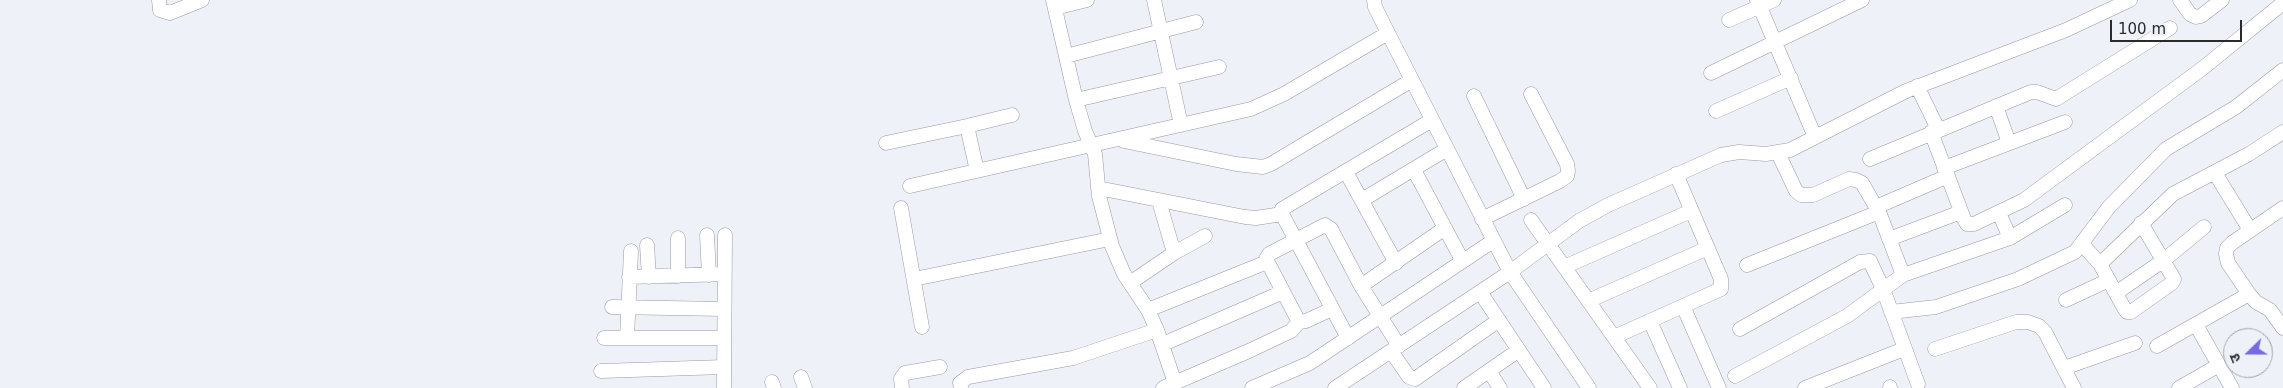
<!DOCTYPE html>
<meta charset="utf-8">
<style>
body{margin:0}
#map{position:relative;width:2283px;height:388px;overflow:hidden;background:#eff1f9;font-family:"DejaVu Sans","Noto Sans Devanagari",sans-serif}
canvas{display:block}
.north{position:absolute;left:2223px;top:328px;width:50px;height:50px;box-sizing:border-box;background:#eff1f9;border:1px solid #a1a2a8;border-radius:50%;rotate:248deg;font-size:14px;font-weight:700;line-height:20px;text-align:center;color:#2b2b2e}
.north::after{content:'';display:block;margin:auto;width:18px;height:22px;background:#746ae5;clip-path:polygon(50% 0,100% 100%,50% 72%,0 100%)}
.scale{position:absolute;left:2110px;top:20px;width:132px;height:22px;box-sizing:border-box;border:2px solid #2b2b2e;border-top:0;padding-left:6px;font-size:15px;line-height:18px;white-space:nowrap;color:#2b2b2e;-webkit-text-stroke:4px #eff1f9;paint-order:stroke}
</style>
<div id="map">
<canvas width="2283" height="388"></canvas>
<div class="north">उ</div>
<div class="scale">100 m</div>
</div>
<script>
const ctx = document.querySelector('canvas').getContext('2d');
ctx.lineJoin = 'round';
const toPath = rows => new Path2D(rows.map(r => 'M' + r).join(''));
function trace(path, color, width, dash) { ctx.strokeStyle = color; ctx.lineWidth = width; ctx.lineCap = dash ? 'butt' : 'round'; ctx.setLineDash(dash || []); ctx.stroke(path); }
const minor = toPath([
 [159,0,160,10,170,13,202,0],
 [1053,0,1076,100,1085,131,1095,154,1099,196,1112,246,1124,274,1148,310,1157,330,1175,383],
 [1154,0,1181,125],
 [1374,0,1375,7,1388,33,1510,272,1589,388],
 [1757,0,1815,137],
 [2180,0,2190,14,2196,17,2201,16,2222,0],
 [1055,8,1087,0],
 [1729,20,1774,0],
 [1066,56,1196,22],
 [1711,73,1862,0],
 [1917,86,1938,129],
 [1474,96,1524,199],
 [1076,100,1219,67],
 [1996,106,2009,143],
 [1716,111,1791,78],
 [967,126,977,171],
 [1931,132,1964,219,1967,224,1974,224,2024,200,2203,68,2283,3],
 [1124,141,1236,164,1263,167,1271,164,1412,80],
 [886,143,967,126,1012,115],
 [1778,153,1796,191,1801,195,1813,195,1849,179,1856,180,1862,183,1879,212,1903,275],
 [1870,159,2031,92,2037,92,2056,99,2170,28],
 [1944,168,2065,122],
 [1414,170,1462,260],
 [1346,172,1396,263],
 [2215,173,2250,230],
 [910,186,1251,109,1284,94,1388,33],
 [1098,188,1245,217,1256,218,1282,214],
 [1362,200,1447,149],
 [1159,201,1174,253],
 [1876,207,1948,176],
 [901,208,922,327],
 [2283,208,2232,243,2227,248,2226,254,2228,263,2249,294,2256,302,2270,310,2283,328],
 [1999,213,2010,238],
 [1482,219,1560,181,1567,176,1568,171,1567,164,1531,94],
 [1531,220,1650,388],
 [707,235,709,275],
 [678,238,678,276],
 [1889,239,1961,212],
 [2082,244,2100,264,2124,308,2127,312,2131,312,2172,283,2174,279,2141,223],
 [647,245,649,277],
 [2100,264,2173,194,2249,154,2283,132],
 [1747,265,1879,212],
 [1564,267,1691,211],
 [629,277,724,274],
 [914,279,1110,239],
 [1130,283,1174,253,1205,236],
 [1361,286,1445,228],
 [1480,292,1544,388],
 [2116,293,2164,260,2204,227],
 [2066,300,2109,280],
 [1588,301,1708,248],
 [1683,306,1719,388],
 [612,307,724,309],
 [1332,309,1306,321,1299,322,1266,259,1269,254,1325,225,1331,229,1361,286,1399,346],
 [1148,310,1267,262],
 [1891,312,1936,307,2018,279,2075,252,2109,207,2166,149,2236,107,2283,70],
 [1650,321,1680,388],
 [2196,325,2232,388],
 [1740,329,1860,262,1870,261,1883,289,1918,384],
 [1614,337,1721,289,1721,279,1676,174],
 [604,338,724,338],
 [627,338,631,251],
 [1348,338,1282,214,1282,209,1432,120],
 [1163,344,1283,292],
 [2157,346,2249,294],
 [1935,349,2016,322,2028,322,2039,326,2045,332,2074,388],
 [1391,351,1409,377,1415,379,1499,320],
 [2064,368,2135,343],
 [601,371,724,367],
 [1489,371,1500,388],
 [1735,376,1847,316,1903,275,2010,238,2065,205],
 [801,377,805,388],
 [772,382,774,388],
 [1890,387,1890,388],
 [724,388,725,235],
 [902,388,901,379,905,373,940,367],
 [961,388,960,383,968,377,1073,358,1157,330],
 [1163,388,1251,350,1291,331,1299,322],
 [1252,388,1310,363,1493,241],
 [1335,388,1510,272,1579,221,1608,205,1721,155,1739,152,1766,154,1790,150,1906,91,2066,30,2130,0],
 [1464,388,1519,350],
 [1805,388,1904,349],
 [2179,388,2219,365]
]);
trace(minor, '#989aa1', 15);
trace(minor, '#fff', 14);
</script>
